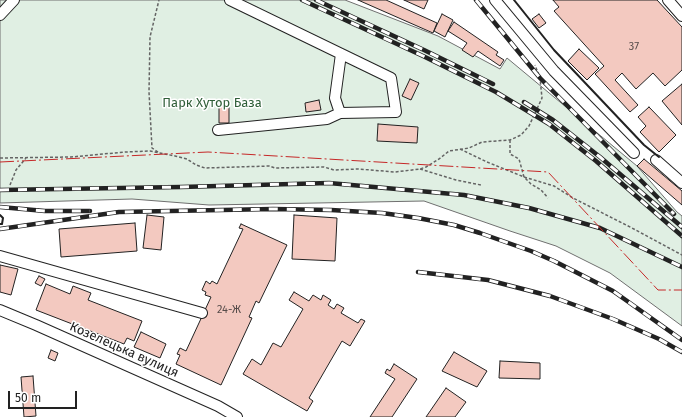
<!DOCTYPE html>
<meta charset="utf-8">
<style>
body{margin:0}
#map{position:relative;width:682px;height:417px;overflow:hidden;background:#fff;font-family:"Fira Sans",sans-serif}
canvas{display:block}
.scale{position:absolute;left:8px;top:391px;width:69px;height:18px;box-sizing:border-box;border:2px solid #222;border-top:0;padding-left:5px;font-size:12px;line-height:14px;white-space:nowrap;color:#222;-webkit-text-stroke:3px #fff;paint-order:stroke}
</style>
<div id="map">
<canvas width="682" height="417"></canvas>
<div class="scale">50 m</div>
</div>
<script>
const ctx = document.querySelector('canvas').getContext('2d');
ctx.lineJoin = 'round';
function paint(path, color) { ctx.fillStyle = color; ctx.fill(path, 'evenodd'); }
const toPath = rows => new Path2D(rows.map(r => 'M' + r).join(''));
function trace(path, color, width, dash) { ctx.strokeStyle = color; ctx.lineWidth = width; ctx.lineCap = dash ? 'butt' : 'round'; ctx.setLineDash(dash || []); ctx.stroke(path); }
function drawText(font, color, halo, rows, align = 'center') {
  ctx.font = font + ' "Fira Sans",sans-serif'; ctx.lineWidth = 3; ctx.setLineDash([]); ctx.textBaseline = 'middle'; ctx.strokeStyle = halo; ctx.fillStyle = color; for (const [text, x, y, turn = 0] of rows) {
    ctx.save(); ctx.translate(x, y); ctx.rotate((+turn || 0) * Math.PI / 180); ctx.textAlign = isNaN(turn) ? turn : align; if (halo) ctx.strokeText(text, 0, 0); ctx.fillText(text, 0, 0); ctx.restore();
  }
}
const green = toPath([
 [0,0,345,0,438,36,500,69,507,58,637,166,677,212,682,216,682,326,610,273,556,246,510,231,424,201,209,205,132,199,0,203,0,0]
]);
const building = toPath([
 [358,0,386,0,437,23,433,33,358,0],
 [404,0,428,0,424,9,404,0],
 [553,0,657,0,682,27,682,70,665,86,653,73,636,89,622,73,615,80,638,105,630,112,595,74,604,66,554,11,559,7,553,0],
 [442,14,453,20,445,37,434,31,442,14],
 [539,14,546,23,539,28,532,19,539,14],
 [454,22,498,52,496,55,504,60,500,66,478,51,473,57,462,50,467,43,448,31,454,22],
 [579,49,599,68,587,80,568,61,579,49],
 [410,79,419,83,411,100,402,96,410,79],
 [682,84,682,125,662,101,682,84],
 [319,100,321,110,306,112,305,103,319,100],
 [219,106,229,106,229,123,219,123,219,106],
 [649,107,676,135,659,152,640,132,646,126,638,117,649,107],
 [378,124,418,127,417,143,377,141,378,124],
 [644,159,682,191,682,205,637,166,644,159],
 [147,215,164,217,161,250,143,248,147,215],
 [294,215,337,218,335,261,292,259,294,215],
 [135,223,137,251,61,257,59,229,135,223],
 [241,224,287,245,259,303,256,301,249,317,252,318,221,385,176,364,180,355,177,354,180,348,186,351,211,297,205,295,206,292,202,290,206,281,210,284,212,281,217,284,243,229,239,228,241,224],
 [0,265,18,269,11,295,0,292,0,265],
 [39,276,45,279,41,286,35,283,39,276],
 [46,284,70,294,73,286,91,293,88,300,142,321,134,341,127,338,124,344,36,310,46,284],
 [294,292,309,301,313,295,321,300,323,295,331,300,328,305,334,309,337,304,344,308,341,313,358,323,361,319,365,321,350,346,342,341,309,398,313,401,307,411,243,374,252,359,261,365,273,343,281,347,303,309,289,300,294,292],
 [141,332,166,344,160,358,134,347,141,332],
 [51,350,58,353,55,361,48,358,51,350],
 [454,352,487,371,477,387,442,371,454,352],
 [500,361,540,363,540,379,499,378,500,361],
 [394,364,417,379,392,417,370,417,395,379,385,373,387,369,390,371,394,364],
 [33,376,36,416,24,417,21,377,33,376],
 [446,388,466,402,455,417,426,417,446,388]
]);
const path = toPath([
 [510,140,510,154,519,159,524,177,531,184,541,190,548,198],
 [460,149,487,162,524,177,554,186,573,198,632,228,682,255],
 [158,152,152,148,149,92,150,37,159,0],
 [0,158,71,157,125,152,150,151,175,156,187,159,196,165,205,168,269,166,275,168,324,167,334,170,358,169,395,172,420,169,426,167,439,159,449,151,469,148,482,142,510,140,521,135,529,126,542,98,540,78,535,65],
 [420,169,456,180,481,185],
 [10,185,16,170,26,158]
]);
const minor = toPath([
 [495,0,554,71,634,153],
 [668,0,682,16],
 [0,15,14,0],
 [340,113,335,98,341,54],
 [218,130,327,119,340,113,396,112,391,78,230,0],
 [656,160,682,183],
 [0,256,202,313],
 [0,310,36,325,218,406,237,417]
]);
const rail = toPath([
 [302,0,423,56,496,92,549,124,596,161,682,236],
 [316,0,424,50,493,84],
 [476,0,540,78,674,214],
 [524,102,553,120,600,157,682,227],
 [0,190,181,187,329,183,464,195,529,208,600,228,682,267],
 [0,207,45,211,90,211],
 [0,229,119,212,273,209,331,210,382,213,418,218,454,225,480,233,531,251,554,261,613,291,682,340],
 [418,272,488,280,550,296,613,319,659,339,682,352]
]);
const wall = toPath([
 [514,0,554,50,644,145,659,157],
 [0,215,3,218,2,224,0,224]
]);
const power = toPath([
 [0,162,208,152,548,172,658,290,682,290]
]);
const numberNames = [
 ["37",634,47],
 ["24-Ж",229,310]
];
const parkNames = [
 ["Парк Хутор База",212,103]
];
const streetNames = [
 ["Козелецька вулиця",124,350,24]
];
paint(green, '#e0efe3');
trace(green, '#6f6f6f', 1);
paint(building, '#f3c9c0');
trace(building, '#222', 1);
trace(minor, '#222', 12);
trace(path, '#646464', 1.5, [3, 2]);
trace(minor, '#fff', 10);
trace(rail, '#222', 4.5);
trace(rail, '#fff', 3, [9]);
trace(wall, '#222', 2);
trace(power, '#c62828', 1, [14, 3, 2, 3]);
drawText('11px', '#564c4a', null, numberNames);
drawText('13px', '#2f5e38', '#fff', parkNames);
drawText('13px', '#222', '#fff', streetNames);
</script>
